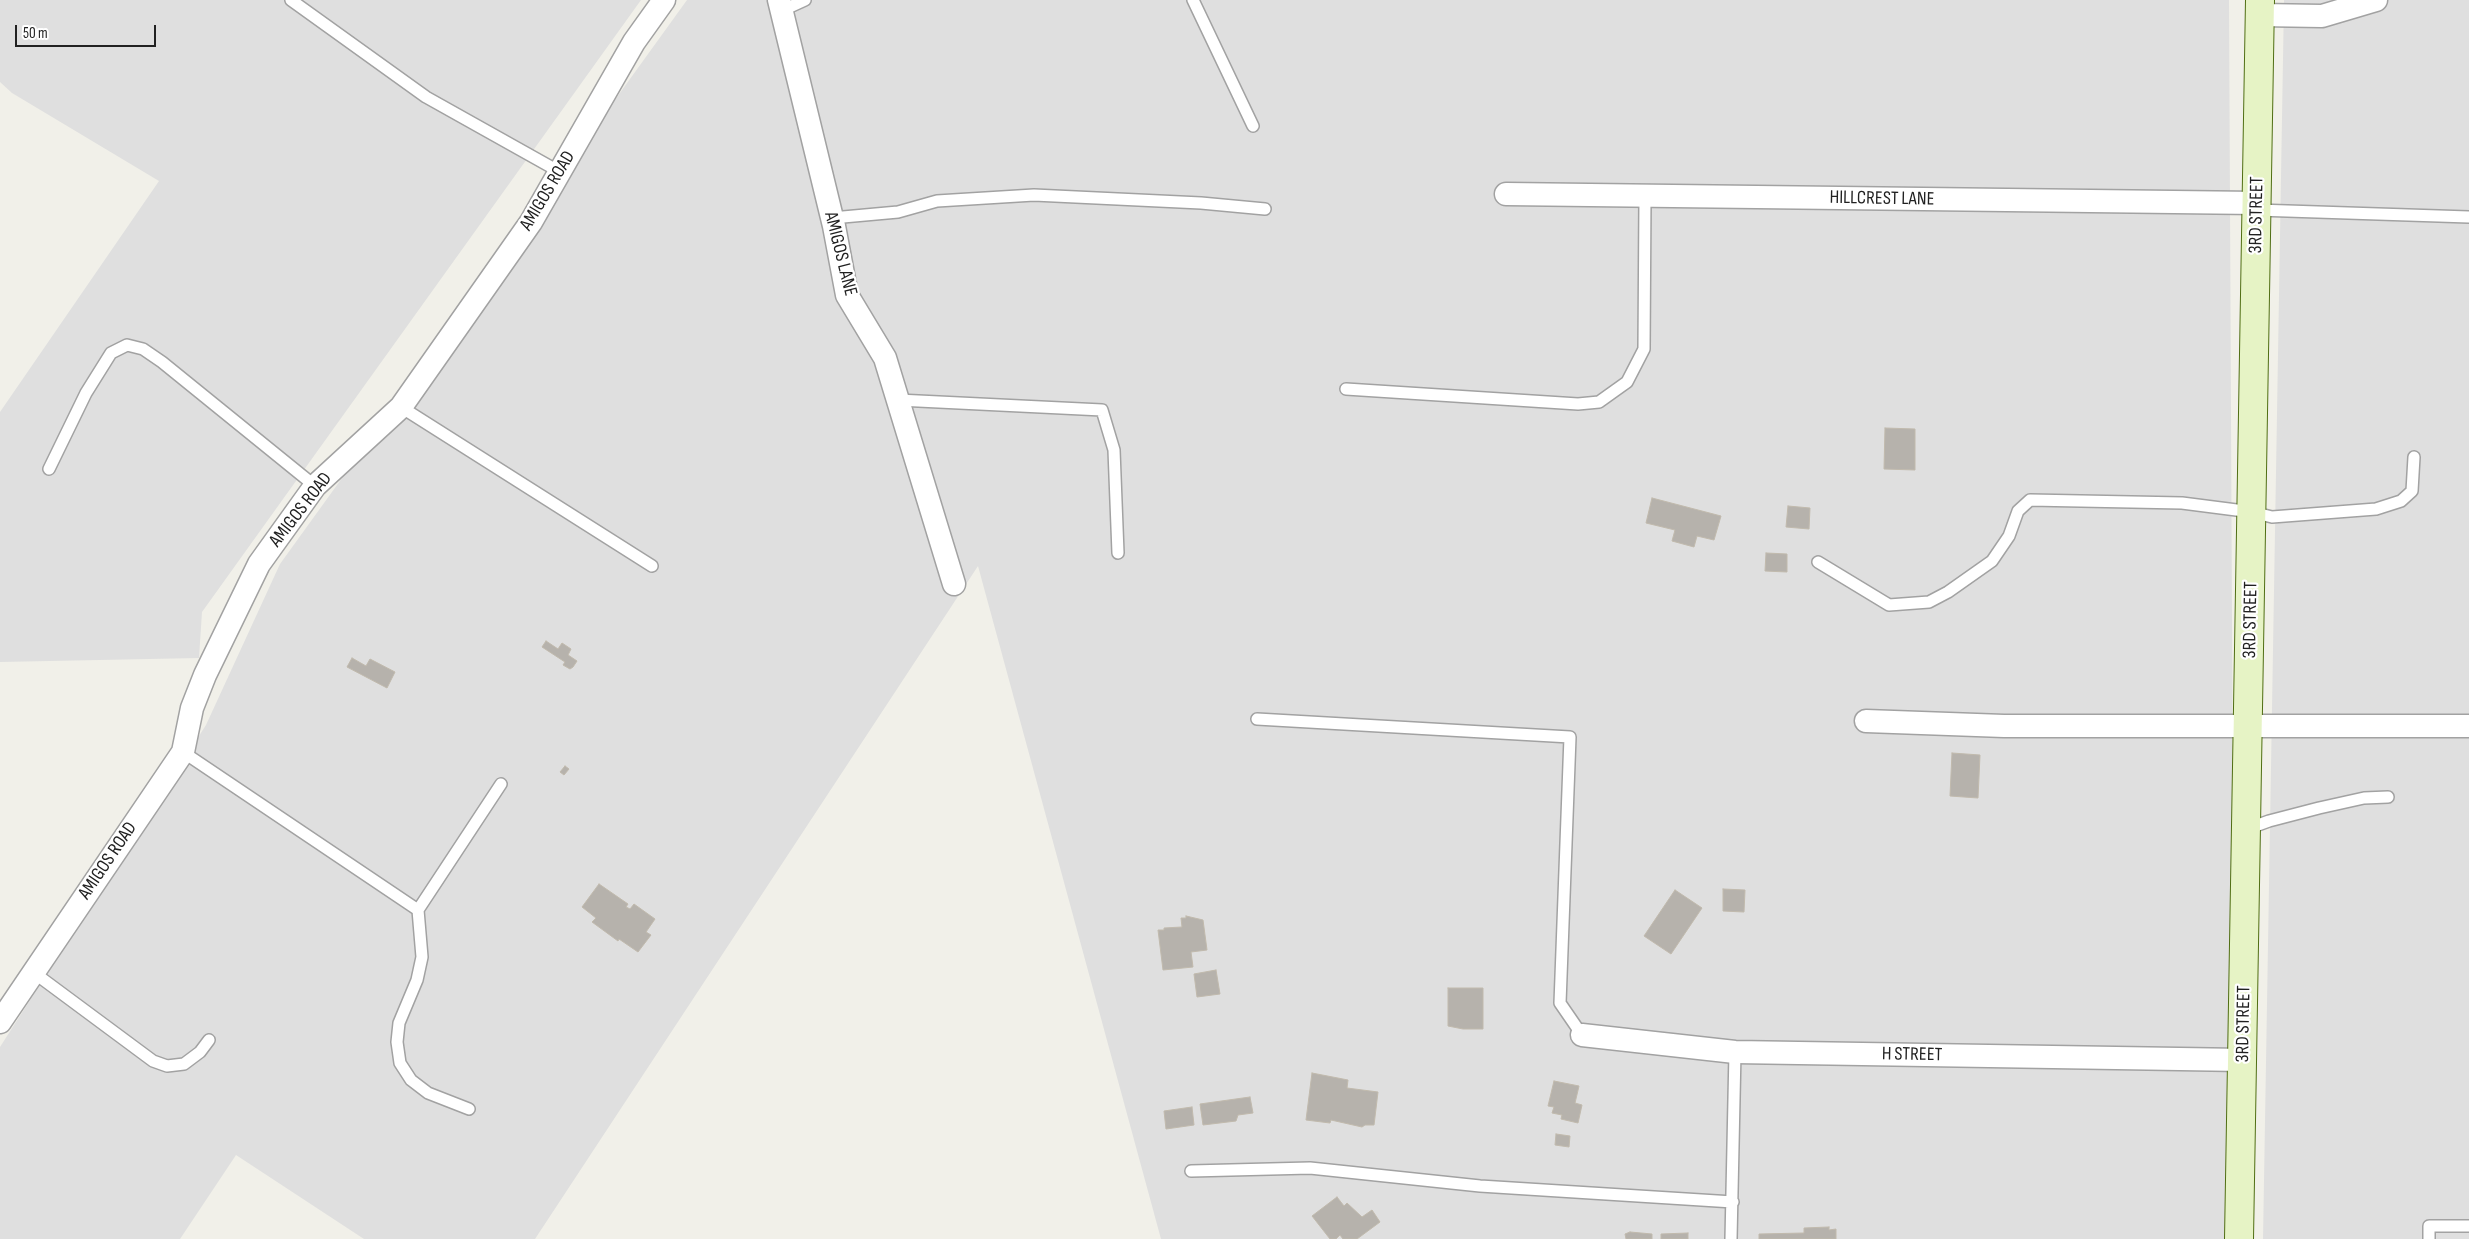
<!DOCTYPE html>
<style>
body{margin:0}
#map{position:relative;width:2469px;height:1239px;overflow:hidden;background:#f1f0e9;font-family:"Sofia Sans Condensed",sans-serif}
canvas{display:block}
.scale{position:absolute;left:15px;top:25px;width:141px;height:22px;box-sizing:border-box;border:2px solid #212121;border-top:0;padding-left:6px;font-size:15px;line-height:18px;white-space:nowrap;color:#212121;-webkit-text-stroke:4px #fff;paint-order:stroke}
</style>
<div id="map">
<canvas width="2469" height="1239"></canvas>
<div class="scale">50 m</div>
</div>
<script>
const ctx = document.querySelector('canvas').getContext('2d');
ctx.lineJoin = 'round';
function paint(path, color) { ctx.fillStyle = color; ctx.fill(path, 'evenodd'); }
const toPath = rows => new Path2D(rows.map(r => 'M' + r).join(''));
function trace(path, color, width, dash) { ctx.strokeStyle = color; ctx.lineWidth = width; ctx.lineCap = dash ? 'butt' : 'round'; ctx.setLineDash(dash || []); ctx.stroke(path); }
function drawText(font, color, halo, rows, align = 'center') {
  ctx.font = font + ' "Sofia Sans Condensed",sans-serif'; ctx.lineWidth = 4.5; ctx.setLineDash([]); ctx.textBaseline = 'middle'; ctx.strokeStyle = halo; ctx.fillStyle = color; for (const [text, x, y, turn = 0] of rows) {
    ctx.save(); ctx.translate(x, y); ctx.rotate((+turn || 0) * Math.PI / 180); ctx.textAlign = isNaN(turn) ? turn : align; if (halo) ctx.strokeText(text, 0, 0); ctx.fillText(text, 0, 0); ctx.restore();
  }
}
const residential = toPath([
 [0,0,641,0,202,612,199,658,0,662,0,412,159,181,12,93,0,82],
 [687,0,2229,0,2235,1239,1161,1239,978,566,535,1239,364,1239,236,1155,180,1239,0,1239,0,1047,206,725,280,564],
 [2284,0,2469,0,2469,1239,2263,1239]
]);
const building = toPath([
 [1885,428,1915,429,1915,470,1884,469,1885,428],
 [1652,498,1721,516,1714,540,1697,536,1694,547,1672,541,1675,530,1646,523,1652,498],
 [1788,506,1810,508,1809,529,1786,527,1788,506],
 [1766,553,1787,554,1787,572,1765,571,1766,553],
 [546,641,558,649,562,643,571,649,568,655,577,661,573,667,570,669,563,665,565,662,542,647,546,641],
 [352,658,366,666,370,659,395,672,387,688,347,667,352,658],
 [1952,753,1980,755,1978,798,1950,796,1952,753],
 [565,766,569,769,564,775,560,772,565,766],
 [599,884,628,904,626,907,630,909,634,904,655,919,646,932,651,935,638,952,619,939,618,941,592,922,596,918,582,907,599,884],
 [1723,889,1745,890,1744,912,1723,911,1723,889],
 [1675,890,1702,908,1671,954,1644,936,1675,890],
 [1186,916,1203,920,1207,950,1191,952,1193,967,1163,970,1158,930,1164,930,1164,928,1182,927,1181,918,1186,918,1186,916],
 [1216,970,1220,994,1197,997,1194,974,1216,970],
 [1448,988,1483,988,1483,1029,1463,1029,1448,1026,1448,988],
 [1312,1073,1348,1080,1347,1088,1378,1092,1374,1125,1365,1125,1362,1127,1331,1120,1330,1123,1306,1120,1312,1073],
 [1554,1081,1579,1086,1575,1103,1582,1105,1578,1123,1561,1119,1562,1115,1552,1113,1554,1107,1548,1106,1554,1081],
 [1250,1097,1253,1113,1238,1115,1236,1121,1203,1125,1200,1104,1250,1097],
 [1192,1107,1194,1125,1166,1129,1164,1111,1192,1107],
 [1556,1134,1570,1136,1569,1147,1555,1145,1556,1134],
 [1337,1197,1344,1206,1347,1203,1362,1217,1372,1210,1380,1222,1357,1239,1343,1239,1340,1235,1336,1239,1330,1239,1312,1216,1337,1197],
 [1829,1227,1829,1230,1836,1229,1836,1239,1759,1239,1759,1234,1804,1233,1804,1228,1829,1227],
 [1630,1232,1652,1234,1652,1239,1626,1239,1625,1234,1630,1232],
 [1688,1233,1688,1239,1661,1239,1661,1234,1688,1233]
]);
const service = toPath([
 [291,0,426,97,560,172],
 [1193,0,1253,126],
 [781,11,805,0],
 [2257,210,2469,217],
 [832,218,898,212,937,201,1034,195,1201,203,1265,209],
 [1346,389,1578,404,1599,402,1627,382,1644,349,1645,197],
 [898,400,1102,410,1114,450,1118,553],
 [401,407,652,566],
 [49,469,86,393,111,353,127,345,143,349,162,362,315,486],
 [1818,562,1889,605,1929,602,1948,592,1992,561,2009,536,2018,511,2030,500,2182,503,2252,512,2272,517,2376,509,2401,501,2412,491,2414,457],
 [1257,719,1570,737,1560,1003,1582,1035],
 [183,752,418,910,501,784],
 [2247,829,2269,821,2319,808,2364,798,2388,797],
 [418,910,422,957,417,980,399,1023,397,1042,400,1063,411,1080,428,1093,469,1109],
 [33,972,153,1061,167,1066,184,1064,200,1052,209,1040],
 [1191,1171,1310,1168,1480,1186,1733,1202],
 [1731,1239,1735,1052],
 [2429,1239,2429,1226,2469,1226]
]);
const minor = toPath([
 [779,0,834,226,847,295,885,358,954,584],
 [2260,15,2322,16,2376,0],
 [1506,194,2257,203],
 [1866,721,2004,726,2469,726],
 [0,1022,183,752,192,708,205,675,259,564,315,486,401,407,531,222,634,42,664,0],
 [1582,1035,1735,1052,2243,1060]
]);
const secondary = toPath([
 [2239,1239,2260,0]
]);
const streetNames = [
 ["AMIGOS ROAD",548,191,-59],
 ["HILLCREST LANE",1882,199,1],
 ["3RD STREET",2257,215,-89],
 ["AMIGOS LANE",840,254,76],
 ["AMIGOS ROAD",301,510,-52],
 ["3RD STREET",2251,620,-89],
 ["AMIGOS ROAD",108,861,-56],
 ["3RD STREET",2244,1024,-89],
 ["H STREET",1912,1055,1]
];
paint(residential, '#dfdfdf');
paint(building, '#b6b2ac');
trace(building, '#c1baad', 1);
trace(service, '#a2a2a2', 14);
trace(minor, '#a2a2a2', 25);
trace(secondary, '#506e13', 30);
trace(service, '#fff', 11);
trace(minor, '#fff', 22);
trace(secondary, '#e6f3c5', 28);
drawText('19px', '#212121', '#fff', streetNames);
</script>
